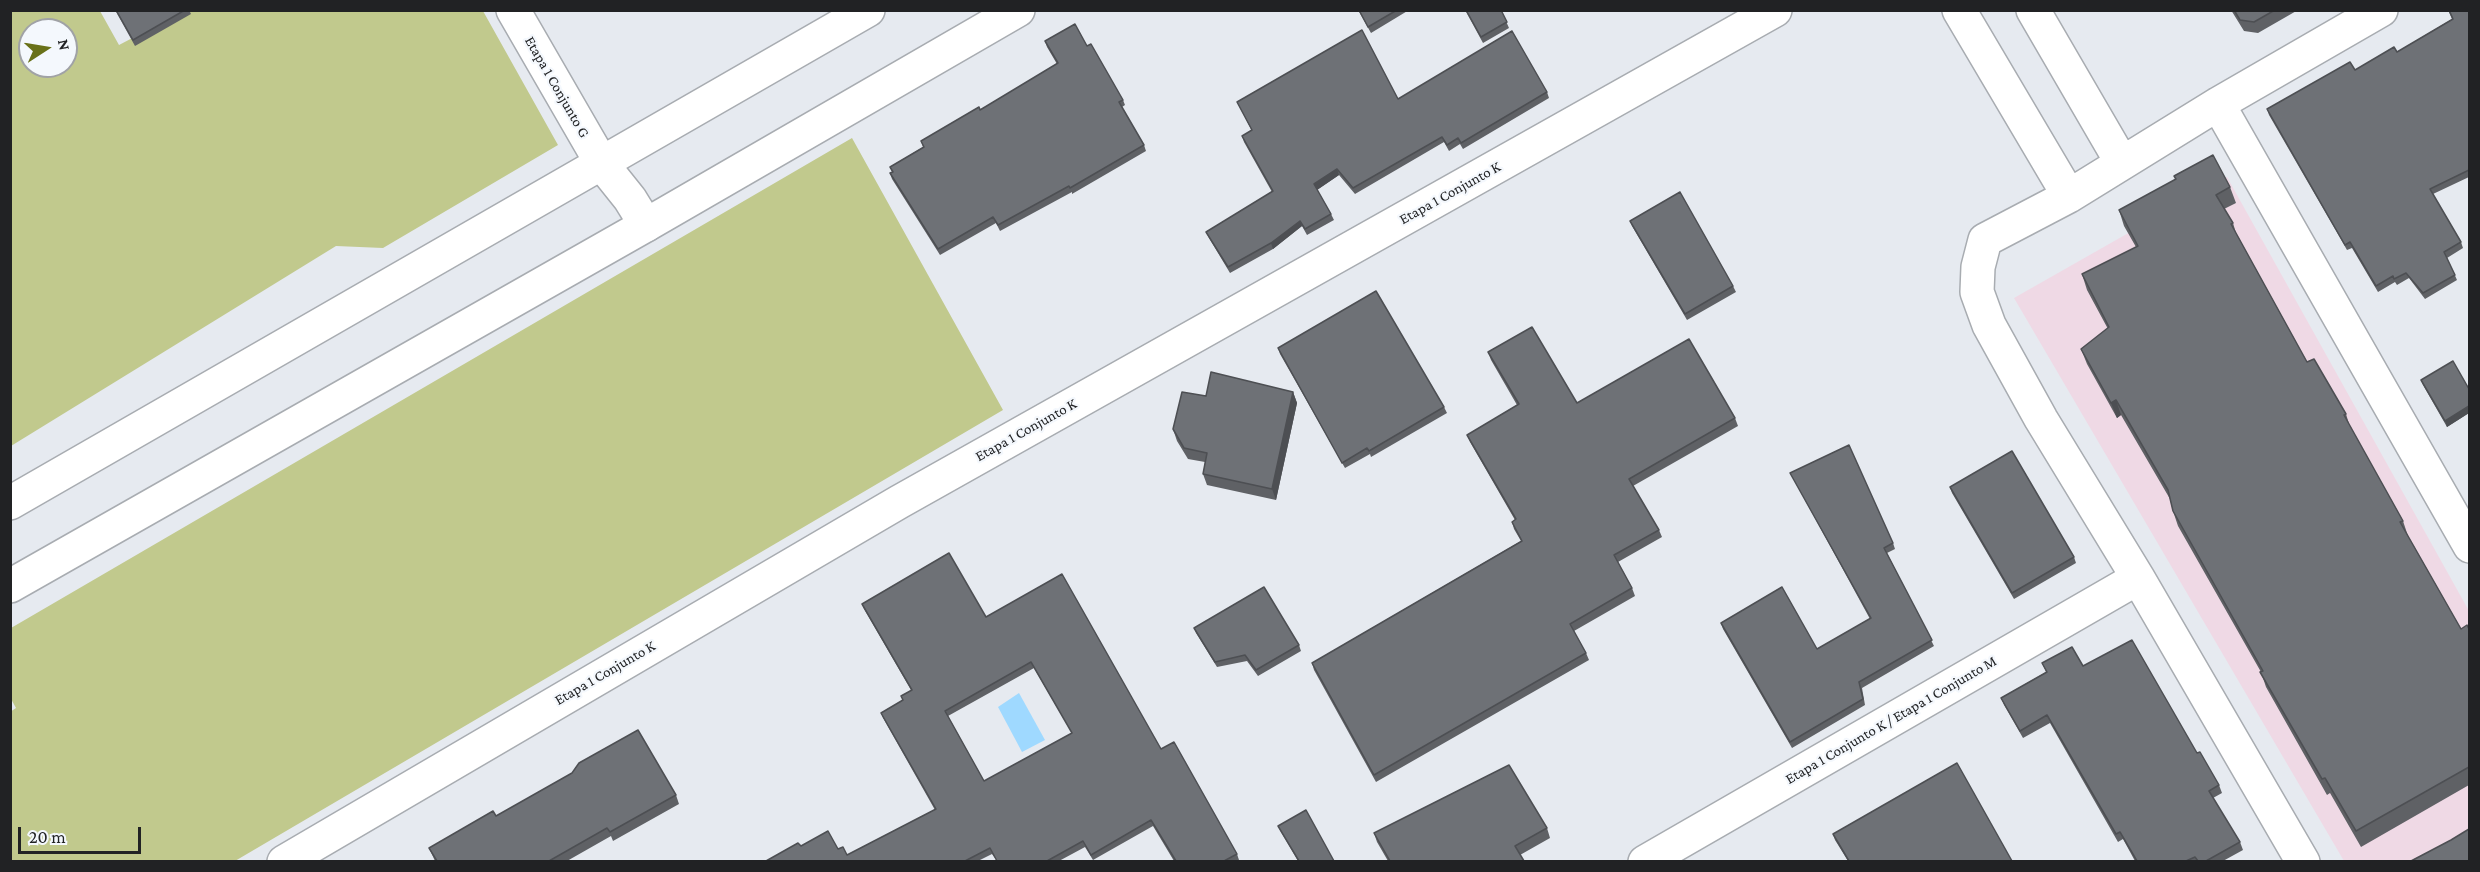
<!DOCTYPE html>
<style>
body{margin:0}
#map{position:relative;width:2480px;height:872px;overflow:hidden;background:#e6eaf0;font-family:"Crimson Pro",serif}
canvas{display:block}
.frame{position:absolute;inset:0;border:12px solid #212224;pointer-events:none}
.north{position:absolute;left:18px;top:18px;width:60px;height:60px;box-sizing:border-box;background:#f4f8fd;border:2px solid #a0a2a6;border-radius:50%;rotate:78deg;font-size:16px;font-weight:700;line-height:24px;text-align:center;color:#212224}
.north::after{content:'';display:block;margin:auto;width:21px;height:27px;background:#697119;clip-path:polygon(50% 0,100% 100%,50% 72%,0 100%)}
.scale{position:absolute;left:18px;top:827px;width:123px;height:27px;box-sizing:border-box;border:3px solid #212224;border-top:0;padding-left:8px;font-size:18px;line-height:21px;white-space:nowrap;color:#212224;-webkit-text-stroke:4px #f4f8fd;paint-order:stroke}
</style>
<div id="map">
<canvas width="2480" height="872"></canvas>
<div class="frame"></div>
<div class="north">N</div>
<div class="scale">20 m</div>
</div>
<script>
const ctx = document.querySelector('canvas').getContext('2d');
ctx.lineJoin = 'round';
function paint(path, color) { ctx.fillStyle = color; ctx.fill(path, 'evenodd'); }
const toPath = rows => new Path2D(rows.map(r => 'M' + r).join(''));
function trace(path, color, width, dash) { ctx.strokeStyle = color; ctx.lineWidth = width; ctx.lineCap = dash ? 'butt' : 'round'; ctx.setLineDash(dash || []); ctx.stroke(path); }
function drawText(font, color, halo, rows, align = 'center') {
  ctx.font = font + ' "Crimson Pro",serif'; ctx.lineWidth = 4.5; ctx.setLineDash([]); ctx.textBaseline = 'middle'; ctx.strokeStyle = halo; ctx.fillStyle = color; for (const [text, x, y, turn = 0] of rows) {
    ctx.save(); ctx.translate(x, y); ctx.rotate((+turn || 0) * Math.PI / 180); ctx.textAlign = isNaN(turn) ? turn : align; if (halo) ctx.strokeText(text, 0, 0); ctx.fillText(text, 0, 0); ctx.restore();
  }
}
const commercial = toPath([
 [2227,177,2469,611,2469,861,2344,861,2014,298]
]);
const green = toPath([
 [11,11,100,11,119,45,184,11,483,11,558,145,383,248,336,246,11,446],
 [30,30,66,30,66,66,30,66],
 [852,138,1003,410,235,861,11,861,10,712,16,708,11,699,11,628]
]);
const water = toPath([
 [1019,693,1045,740,1022,752,998,707]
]);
const minor = toPath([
 [513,10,602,164,630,199,646,225],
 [1959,10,2069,196],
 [2033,10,2122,163],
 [2218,104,2470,546],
 [284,862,899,502,1775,10],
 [1645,862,2138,578],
 [2303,862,2138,578,2041,419,1989,325,1977,292,1978,267,1985,240,2069,196,2218,104,2381,10]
]);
const tertiary = toPath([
 [10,503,868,10],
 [10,586,646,225,1018,10]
]);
const wall = toPath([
 [115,10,189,10,191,14,135,46],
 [1358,10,1409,10,1371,33],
 [1465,10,1501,10,1509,28,1483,43],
 [2231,10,2298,10,2258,33,2244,31],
 [2448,10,2469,10,2469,177,2433,194,2461,242,2463,248,2447,258,2457,280,2425,299,2409,278,2397,285,2395,282,2378,292,2352,248,2347,250,2269,115,2267,109,2397,52,2452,19],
 [1045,41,1087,46,1123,100,1125,105,1122,107,1144,145,1146,151,1072,194,1072,192,1000,231,996,223,940,255,892,179,890,173,892,172,890,167,923,147,921,141,980,110,1057,64,1047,47],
 [1547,92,1549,98,1463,149,1460,144,1449,151,1444,142,1355,194,1339,175,1317,190,1331,214,1334,220,1307,235,1302,226,1273,249,1230,273,1209,238,1206,232,1272,192,1244,142,1242,136,1252,131,1237,102,1398,99],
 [2230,187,2236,203,2224,209,2233,223,2236,233,2307,362,2346,414,2350,427,2403,521,2408,536,2461,629,2469,629,2469,785,2361,847,2330,793,2327,795,2266,687,2261,672,2178,526,2173,511,2170,499,2121,415,2117,418,2087,364,2081,349,2108,329,2087,290,2082,274,2136,247,2124,226,2119,210],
 [1630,221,1733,286,1736,292,1687,320,1632,226],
 [1278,348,1444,407,1447,413,1371,457,1370,454,1345,468,1280,354],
 [1488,352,1577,403,1735,418,1738,426,1633,486,1659,530,1662,537,1618,562,1632,588,1635,596,1574,631,1586,653,1589,660,1376,782,1314,670,1312,663,1521,541,1514,529,1512,522,1515,520,1470,442,1467,435,1517,405,1491,360],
 [2421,380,2469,389,2469,413,2447,427,2423,385],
 [1293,392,1297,403,1276,500,1207,485,1203,474,1205,462,1188,459,1177,441,1173,429],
 [1790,473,1893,543,1895,549,1887,553,1934,646,1862,688,1865,705,1792,748,1723,629,1721,623,1817,649,1870,619,1793,478],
 [1950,487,2074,557,2076,563,2014,599,1952,493],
 [862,604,986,617,1161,749,1237,854,1239,860,1236,861,1174,861,1153,826,1093,860,1085,847,1059,861,997,861,992,854,978,861,766,861,801,846,838,849,847,855,935,810,883,718,881,713,903,700,901,696,911,690,864,609],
 [1034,668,1072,733,984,781,948,716],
 [1194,628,1299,645,1301,651,1258,676,1247,661,1217,667,1196,633],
 [2042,663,2083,666,2197,753,2219,785,2222,793,2213,798,2240,842,2243,850,2223,861,2135,861,2123,839,2118,842,2050,723,2023,738,2004,705,2001,698,2046,672],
 [676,795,679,804,613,841,611,836,567,861,435,861,429,848],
 [1278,826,1334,861,1298,861,1281,832],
 [1547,828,1550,838,1520,855,1524,861,1388,861,1377,842,1374,833],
 [1833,834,2012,861,1848,861,1835,840]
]);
const shadedWall = toPath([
 [1337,169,1339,175,1317,190,1314,184],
 [1300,221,1302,226,1273,249,1271,243],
 [1293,392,1297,403,1276,500,1272,489],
 [2116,400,2121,415,2117,418,2111,403],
 [2469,406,2469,413,2447,427,2445,421]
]);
const building = toPath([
 [116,10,185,10,133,40,116,10],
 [1359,10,1397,10,1368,27,1359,10],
 [1466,10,1501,10,1507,22,1481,37,1466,10],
 [2234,10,2275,10,2254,22,2240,20,2234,10],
 [2449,10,2469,10,2469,170,2430,189,2461,242,2444,252,2455,275,2423,293,2406,273,2394,279,2393,276,2376,286,2350,242,2345,245,2267,109,2350,62,2355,70,2394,47,2397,52,2453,19,2449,10],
 [1075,24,1087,46,1091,44,1123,100,1119,102,1144,145,1070,188,1069,186,998,225,993,217,938,249,890,173,893,172,890,167,924,147,921,141,979,107,980,110,1058,63,1045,41,1075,24],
 [1362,30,1398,99,1512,31,1547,92,1461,143,1458,138,1447,145,1442,137,1353,188,1337,169,1314,184,1331,214,1305,229,1300,221,1271,243,1228,267,1206,232,1273,191,1242,136,1252,130,1237,102,1362,30],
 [2213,155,2230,187,2216,195,2233,223,2231,224,2307,362,2314,359,2346,414,2344,415,2403,521,2400,522,2461,629,2467,625,2469,629,2469,767,2356,831,2325,778,2322,779,2260,672,2263,671,2173,511,2168,490,2116,400,2111,403,2081,349,2109,327,2082,274,2138,246,2119,210,2176,179,2174,176,2213,155],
 [1680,192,1733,286,1685,314,1630,221,1680,192],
 [1376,291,1444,407,1369,451,1367,448,1342,463,1278,348,1376,291],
 [1532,327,1577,403,1689,339,1735,418,1629,479,1659,530,1614,555,1632,588,1570,624,1586,653,1374,775,1312,663,1522,541,1512,522,1516,519,1467,435,1519,404,1488,352,1532,327],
 [2453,361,2469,389,2469,406,2445,421,2421,380,2453,361],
 [1211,372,1293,392,1272,489,1203,474,1207,453,1184,448,1173,429,1182,392,1206,396,1211,372],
 [1849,445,1893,543,1884,548,1932,640,1859,682,1863,699,1790,742,1721,623,1782,587,1817,649,1871,618,1790,473,1849,445],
 [2012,451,2074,557,2012,593,1950,487,2012,451],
 [949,553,986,617,1062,574,1161,749,1174,742,1237,854,1224,861,1176,861,1151,820,1091,855,1083,841,1047,861,997,861,990,848,965,861,766,861,798,843,801,846,828,831,838,849,843,847,847,855,936,809,881,713,903,700,901,696,912,690,862,604,949,553],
 [1031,662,1072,733,984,781,945,711,1031,662],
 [1264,587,1299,645,1256,670,1245,655,1215,662,1194,628,1264,587],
 [2132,640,2197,753,2200,752,2219,785,2209,791,2240,842,2206,861,2198,861,2195,857,2186,861,2137,861,2120,832,2116,834,2047,715,2020,731,2001,698,2047,672,2042,663,2072,647,2083,666,2132,640],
 [638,730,676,795,610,832,607,828,549,861,437,861,429,848,493,811,496,816,572,773,579,763,638,730],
 [1957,763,2012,861,1849,861,1833,834,1957,763],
 [1509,765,1547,828,1515,846,1524,861,1390,861,1374,833,1509,765],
 [1306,810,1334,861,1299,861,1278,826,1306,810],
 [2469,829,2469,861,2411,861,2451,840,2469,829]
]);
const streetNames = [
 ["Etapa 1 Conjunto G",557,87,60],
 ["Etapa 1 Conjunto K",1450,193,-29],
 ["Etapa 1 Conjunto K",1026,430,-29],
 ["Etapa 1 Conjunto K",605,673,-30],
 ["Etapa 1 Conjunto K / Etapa 1 Conjunto M",1891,720,-30]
];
paint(commercial, '#efd9e5');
paint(green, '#c1c98d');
paint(water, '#9fd9ff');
trace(minor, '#a8acb1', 36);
trace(tertiary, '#a8acb1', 36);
trace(minor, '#fff', 33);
trace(tertiary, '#fff', 33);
paint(wall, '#5f6165');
paint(shadedWall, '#4d4f53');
paint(building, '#6e7176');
trace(building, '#4d4f53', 1.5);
drawText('15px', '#212224', '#f4f8fd', streetNames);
</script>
